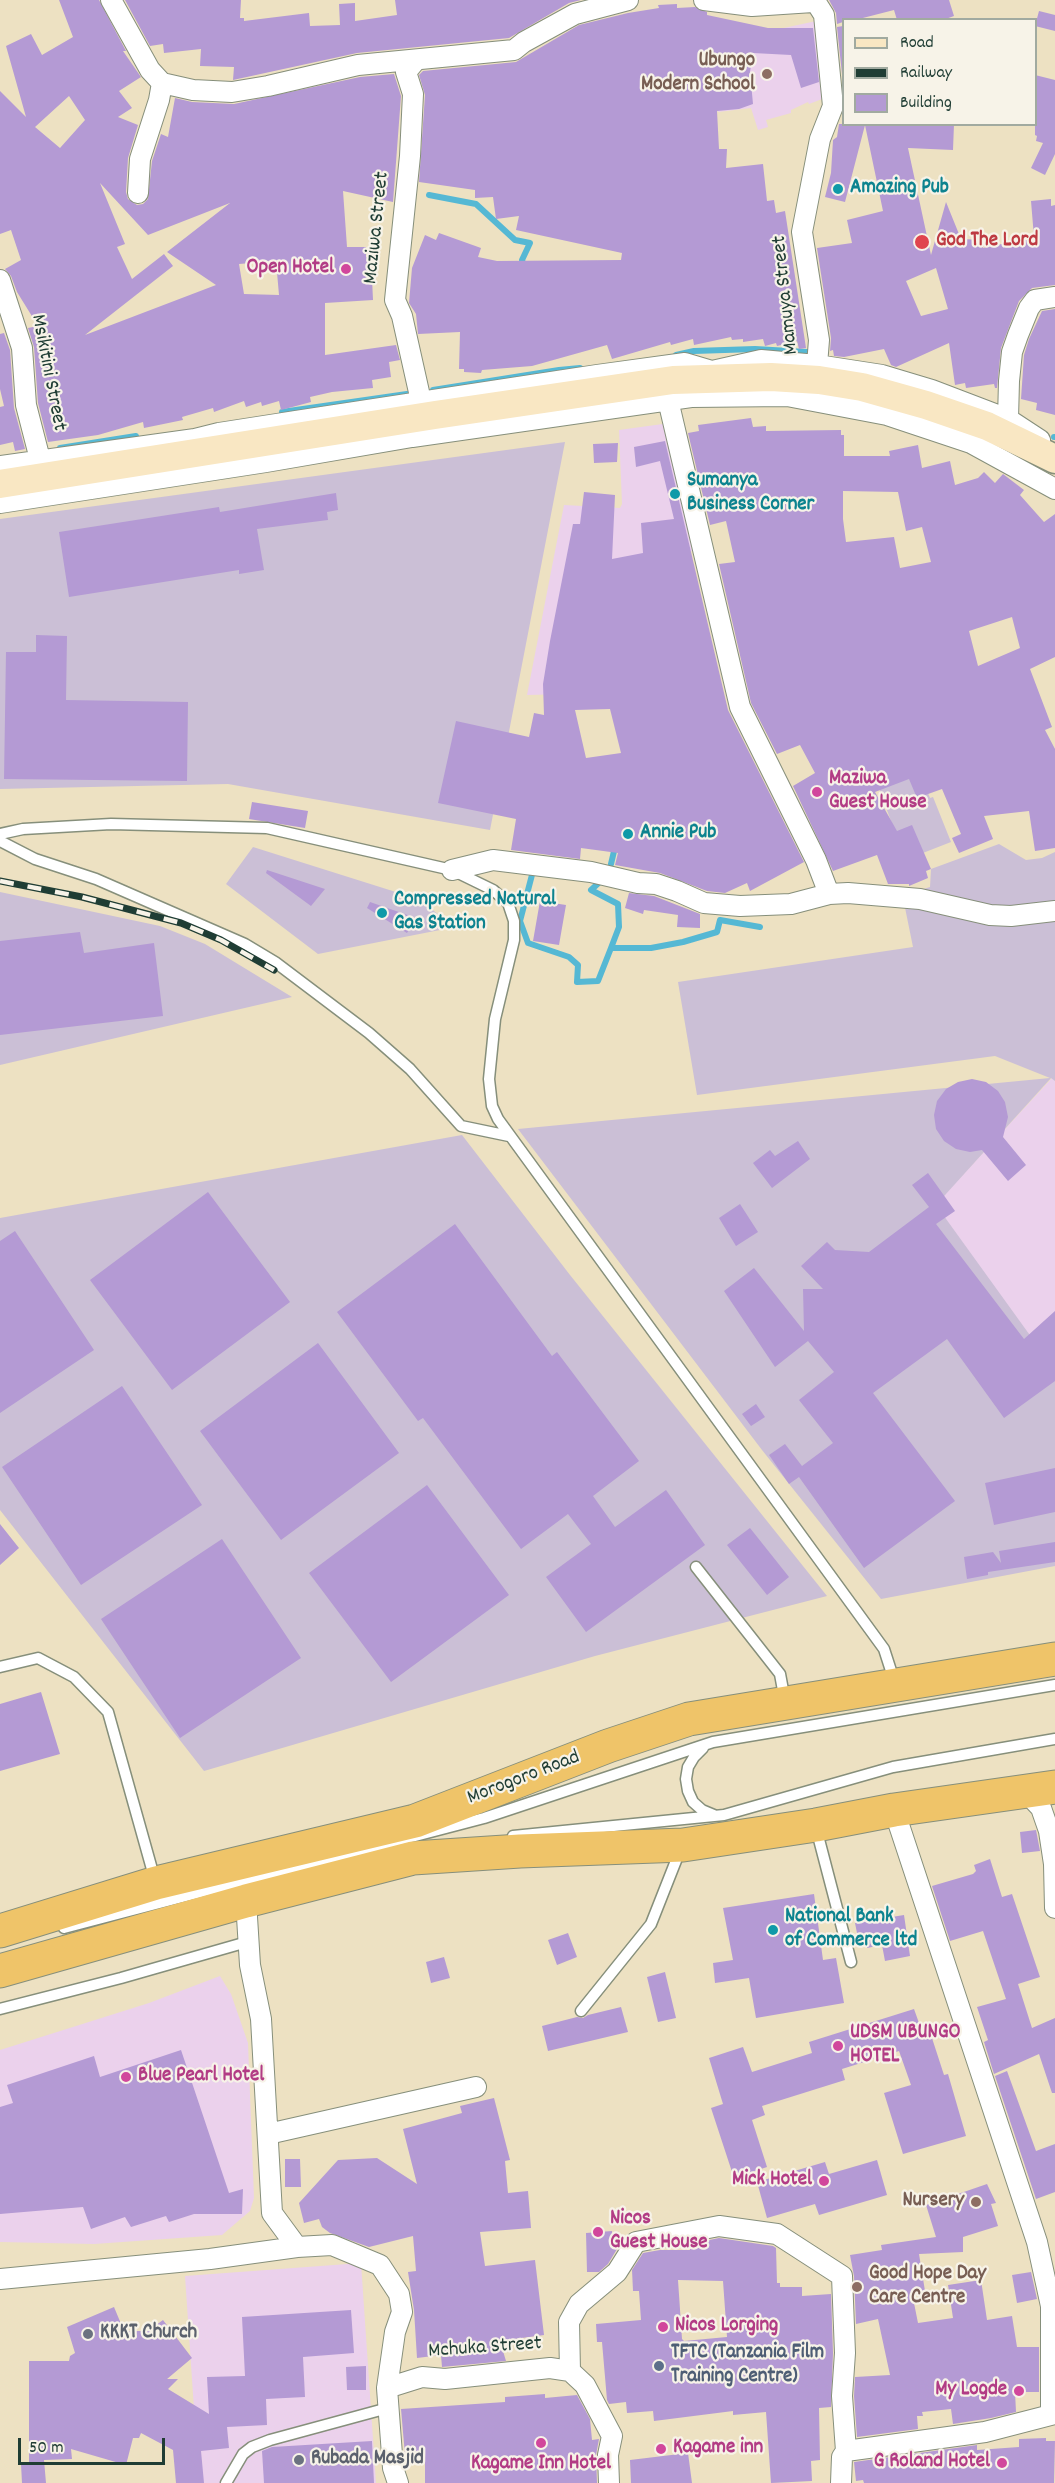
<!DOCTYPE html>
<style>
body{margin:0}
#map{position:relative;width:1055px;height:2483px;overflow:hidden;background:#ede1c2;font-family:Dekko,sans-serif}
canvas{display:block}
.legend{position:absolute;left:842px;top:18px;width:195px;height:108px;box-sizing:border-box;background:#f7f3e8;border:2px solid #a1aaa0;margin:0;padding:8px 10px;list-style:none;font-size:18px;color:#1f3d34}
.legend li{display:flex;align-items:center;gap:12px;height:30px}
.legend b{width:30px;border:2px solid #a1aaa0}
.scale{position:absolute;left:18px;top:2438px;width:147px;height:27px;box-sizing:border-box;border:3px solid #1f3d34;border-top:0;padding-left:8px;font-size:18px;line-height:21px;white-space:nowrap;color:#1f3d34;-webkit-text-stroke:4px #f7f3e8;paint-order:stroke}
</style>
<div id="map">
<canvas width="1055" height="2483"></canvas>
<ul class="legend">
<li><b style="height:8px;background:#f9e7c3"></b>Road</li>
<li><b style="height:8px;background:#1f3d34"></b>Railway</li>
<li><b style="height:16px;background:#b49ad4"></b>Building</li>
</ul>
<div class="scale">50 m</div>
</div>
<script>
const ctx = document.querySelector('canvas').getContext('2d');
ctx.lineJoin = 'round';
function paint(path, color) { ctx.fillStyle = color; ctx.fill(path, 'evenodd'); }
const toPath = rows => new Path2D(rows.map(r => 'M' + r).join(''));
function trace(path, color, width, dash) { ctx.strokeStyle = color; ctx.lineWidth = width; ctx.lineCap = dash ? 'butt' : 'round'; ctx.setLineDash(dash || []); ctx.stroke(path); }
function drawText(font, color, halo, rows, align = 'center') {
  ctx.font = font + ' Dekko,sans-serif'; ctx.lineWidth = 4.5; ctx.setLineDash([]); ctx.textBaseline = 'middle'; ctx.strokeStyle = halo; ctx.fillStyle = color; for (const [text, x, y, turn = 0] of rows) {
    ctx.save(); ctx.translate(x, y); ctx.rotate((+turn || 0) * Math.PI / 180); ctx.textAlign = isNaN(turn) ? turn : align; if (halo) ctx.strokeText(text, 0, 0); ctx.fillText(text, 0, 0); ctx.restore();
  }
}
const built = toPath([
 [821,20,830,96,809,104,808,102,791,110,791,113,766,120,768,127,758,130,751,108,718,112,713,66,751,27,779,29],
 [670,423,699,550,663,556,612,693,527,695,564,505,620,508,622,504,619,430],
 [1052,1078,1055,1081,1055,1373,935,1205],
 [220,1976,231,1994,248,2043,254,2198,250,2211,222,2235,94,2244,0,2242,0,2050,149,2003],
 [361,2263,376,2483,199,2483,185,2276]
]);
const industrial = toPath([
 [565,442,490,830,228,784,0,789,0,519],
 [896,713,930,798,933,797,951,842,905,860,874,774],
 [999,844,1026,860,1042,858,1055,852,1055,1081,1051,1078,936,1205,1055,1370,1055,1566,881,1599,762,1450,518,1129,1050,1078,995,1056,697,1095,678,982,913,947,901,888,914,892,930,887,931,869],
 [253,847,418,899,455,927,318,954,226,884],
 [0,892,160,926,205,944,292,997,0,1065],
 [462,1135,570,1275,827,1596,595,1656,204,1771,0,1510,0,1218]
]);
const stream = toPath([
 [429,195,476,204,515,240,530,243,522,260,524,266],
 [676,355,694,351,755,349,807,352],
 [433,390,559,370,580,368],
 [282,412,407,394],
 [1054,437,1055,437],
 [60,448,136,436],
 [1013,454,1032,466],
 [611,864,615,847],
 [533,871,520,921,528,943,569,957,578,965,577,982,598,981,611,948],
 [603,879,591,890,618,904,619,927,611,948,651,948,683,942,717,932,720,920,760,927]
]);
const building = toPath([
 [59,0,99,0,126,51,123,51,141,77,119,91,132,108,118,117,138,125,128,158,126,192,128,199,137,205,143,204,148,199,152,161,161,134,168,137,175,98,192,102,234,104,360,77,394,74,401,96,393,202,343,191,347,247,366,247,366,257,371,257,373,300,325,303,325,355,396,345,400,360,389,362,391,377,372,380,373,388,332,392,310,397,311,402,281,410,279,401,262,406,261,402,246,407,244,401,214,412,213,408,182,417,183,420,144,428,143,422,98,435,48,442,38,403,34,347,28,328,38,326,17,292,11,276,5,269,21,260,11,230,0,234,0,91,26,117,6,46,31,34,42,55,73,37],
 [69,96,85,120,60,148,35,127],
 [100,183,148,235,230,203,167,252,216,285,85,335,173,266,164,254,132,279,117,247,125,244],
 [276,261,279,295,244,294,239,264],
 [125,0,241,0,240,18,244,18,244,21,309,13,310,26,340,25,339,4,355,3,355,21,397,15,395,0,581,0,569,3,509,38,357,53,233,80,234,67,200,66,201,49,164,53,163,44,150,46],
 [829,0,949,0,954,16,943,20,897,20,894,10,855,20,843,20,843,22,837,24,836,13],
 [677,4,677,8,695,7,707,12,707,15,768,28,813,28,819,82,801,88,791,55,753,53,750,72,753,104,739,109,717,111,719,149,727,149,726,168,763,164,767,201,774,200,776,213,785,211,806,348,799,349,797,341,777,346,776,343,765,346,763,339,743,342,743,339,732,340,731,337,694,345,693,339,671,345,670,342,612,359,607,345,532,366,482,370,481,373,464,372,464,369,459,369,460,332,418,334,416,314,409,303,412,268,425,235,436,240,439,233,481,248,478,257,497,261,621,260,622,253,516,230,519,216,496,219,493,197,475,198,475,190,419,182,425,95,419,75,423,71,516,62,579,25,628,13,659,8,658,5],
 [1039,11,1055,15,1055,31,1035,26],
 [843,26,843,74,842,74,837,27],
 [1035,75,1055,80,1055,154,1045,175,1031,168,1043,143,1036,141,1037,136,1035,135],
 [839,124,954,124,953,150,908,148,931,255,946,202,961,239,984,240,983,248,1034,237,1031,201,1051,199,1051,206,1055,205,1055,285,1032,288,1019,301,1001,348,997,388,995,388,994,384,966,388,965,383,955,385,949,343,896,367,891,365,884,349,844,357,834,356,833,350,830,351,831,338,817,248,852,243,847,220,883,211,865,125,845,202,825,197,831,173,833,140,837,137],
 [936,268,948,309,921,316,906,281],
 [1055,309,1055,415,1036,410,1037,403,1021,399,1024,355,1029,339,1042,311],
 [4,333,10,350,14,408,25,449,15,451,13,442,0,445,0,407,4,406,0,389,0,334],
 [751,418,753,427,766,426,766,431,841,430,841,435,844,435,844,456,890,456,889,451,918,445,922,468,950,461,955,485,978,478,984,472,995,483,1003,474,1024,490,1020,495,1044,522,1055,514,1055,657,1030,669,1052,727,1045,730,1055,749,1055,848,1035,851,1029,811,984,816,993,839,959,853,952,838,961,834,942,789,917,798,909,779,875,792,897,831,912,825,931,869,926,871,928,878,909,886,909,884,888,884,877,855,833,871,793,786,815,773,800,745,777,754,751,703,719,564,735,562,726,521,710,525,688,433,699,431,698,425],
 [843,491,898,492,906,531,922,527,931,562,900,568,894,537,846,542,843,519],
 [1012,617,1020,648,978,666,969,631],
 [665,441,728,710,804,862,750,891,747,883,725,893,707,891,660,873,615,865,618,853,581,848,580,859,511,850,516,819,438,803,456,721,529,737,534,713,544,715,543,684,550,641,573,524,580,524,584,492,615,495,612,559,643,553,641,523,674,519,660,461,636,467,634,447],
 [610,709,621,753,586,758,575,710],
 [618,443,617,462,594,463,593,444],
 [336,493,338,510,327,512,328,520,257,529,264,570,239,574,239,570,69,597,59,532,219,507,220,512],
 [36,635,67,636,66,700,188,702,187,781,4,779,6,652,36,652],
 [252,802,308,811,305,828,249,819],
 [267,870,325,889,311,906,266,873],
 [629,893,654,896,700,914,700,928,677,927,678,915,644,910,643,914,625,908],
 [540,901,566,905,559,945,533,941],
 [370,902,416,918,407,933,367,908],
 [80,932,84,953,154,943,163,1016,0,1035,0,941],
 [972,1079,986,1082,998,1091,1005,1102,1008,1117,1003,1137,1026,1165,1008,1181,982,1150,970,1152,956,1149,944,1141,936,1129,934,1115,937,1101,946,1089,958,1082],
 [798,1141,810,1159,772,1188,753,1163,770,1150,775,1156],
 [928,1173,955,1211,936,1224,1024,1339,1055,1311,1055,1381,1004,1418,947,1339,873,1393,955,1501,864,1568,799,1477,789,1484,769,1455,785,1444,802,1466,833,1443,799,1400,834,1372,808,1341,775,1367,724,1291,754,1268,804,1331,803,1289,823,1289,801,1266,827,1242,835,1250,869,1252,929,1207,912,1185],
 [208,1192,290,1302,172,1390,90,1280],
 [740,1204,758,1232,736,1246,719,1218],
 [455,1224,552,1356,557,1352,639,1461,593,1496,615,1527,666,1490,705,1545,586,1632,546,1577,591,1544,568,1514,521,1549,423,1418,418,1421,337,1312],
 [15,1231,94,1350,0,1413,0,1241],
 [318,1343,399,1453,281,1540,200,1431],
 [122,1386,202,1505,81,1585,2,1467],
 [756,1404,765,1417,751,1426,742,1414],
 [1055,1468,1055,1512,994,1525,985,1483],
 [427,1485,509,1595,391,1682,309,1573],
 [0,1524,19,1548,0,1565],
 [750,1528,789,1577,767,1595,727,1545],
 [222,1539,301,1658,180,1738,101,1619],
 [1055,1542,1055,1562,988,1572,988,1575,967,1579,964,1557,993,1552,1001,1563,999,1551],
 [41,1692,60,1754,0,1771,0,1704],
 [1036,1830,1040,1851,1022,1853,1020,1832],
 [990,1859,1002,1897,1012,1894,1040,1977,1018,1984,1032,2028,1055,2018,1055,2093,1052,2093,1039,2054,994,2074,984,2042,988,2040,977,2007,1006,1999,983,1931,950,1941,932,1886,973,1874,976,1871,974,1865],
 [814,1894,823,1960,836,1958,844,2003,756,2018,749,1978,715,1983,713,1963,733,1960,723,1908],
 [904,1915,910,1956,885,1961,882,1945,867,1948,865,1937,858,1938,855,1923],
 [568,1933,577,1957,557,1965,548,1940],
 [444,1957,450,1978,431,1983,426,1962],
 [665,1972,676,2018,658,2022,647,1977],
 [621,2007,628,2032,548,2051,542,2026,577,2017,583,2018,588,2015],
 [914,2009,924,2037,931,2035,944,2075,948,2074,966,2136,903,2154,884,2093,911,2085,899,2051,842,2069,845,2080,762,2106,765,2115,752,2120,767,2167,734,2178,711,2108,723,2104,709,2058,743,2047,752,2072,812,2053,809,2042],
 [181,2050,229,2193,243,2189,242,2214,194,2214,169,2222,166,2216,131,2227,125,2217,91,2229,83,2207,0,2214,0,2107,13,2103,7,2085,94,2056,100,2077],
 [1007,2071,1036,2151,1055,2144,1055,2192,1036,2199,995,2076],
 [494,2098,510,2160,505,2161,508,2193,528,2191,531,2228,480,2232,485,2266,535,2260,544,2335,500,2341,506,2361,442,2367,441,2355,417,2358,414,2310,408,2272,416,2271,413,2236,369,2247,330,2233,322,2227,319,2219,304,2223,299,2203,338,2160,377,2158,417,2184,403,2129,462,2113,460,2106],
 [285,2159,300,2159,301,2187,285,2187],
 [877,2160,887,2195,819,2215,815,2204,767,2218,757,2182,825,2162,829,2174],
 [987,2184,996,2203,991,2204,998,2226,963,2237,963,2252,919,2254,925,2291,912,2293,918,2323,953,2318,948,2285,981,2280,987,2320,1012,2316,1017,2347,1039,2347,1039,2392,1015,2392,1016,2412,991,2418,953,2424,951,2409,922,2412,923,2416,917,2416,918,2429,857,2437,854,2396,855,2377,890,2375,878,2319,856,2324,854,2276,850,2255,882,2250,881,2245,936,2237,926,2205],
 [612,2231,613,2249,617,2249,608,2264,599,2272,587,2272,586,2233],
 [719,2238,773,2246,776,2248,777,2283,780,2283,780,2287,802,2287,802,2296,831,2294,833,2353,831,2407,819,2408,820,2460,811,2461,812,2481,771,2483,766,2412,733,2415,733,2411,654,2421,653,2411,627,2413,626,2402,609,2404,607,2400,602,2342,597,2342,596,2324,641,2320,639,2291,633,2291,632,2270,643,2253,660,2250,690,2250,690,2244],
 [678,2280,723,2281,727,2337,684,2341,682,2339],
 [1031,2272,1037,2299,1017,2303,1012,2275],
 [114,2307,124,2331,148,2331,163,2320,192,2358,167,2379,178,2379,168,2389,209,2414,207,2377,245,2376,242,2317,351,2310,354,2353,303,2357,305,2397,266,2399,267,2425,227,2427,229,2448,201,2451,204,2483,176,2483,173,2450,141,2433,139,2438,133,2438,126,2465,71,2449,72,2459,44,2460,46,2483,22,2483,21,2464,29,2463,29,2361,69,2361,70,2356,75,2353,67,2327],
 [366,2366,366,2390,347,2390,346,2367],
 [545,2394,545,2398,577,2395,590,2419,592,2440,599,2439,596,2455,597,2483,425,2483,425,2455,405,2455,401,2409,505,2402,505,2397],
 [1046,2438,1046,2441,1055,2441,1054,2483,864,2483,863,2480,856,2481,854,2462,977,2445,977,2450,1019,2447,1019,2439],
 [372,2441,374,2483,264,2483,262,2451,272,2447],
 [688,2453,692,2483,631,2483,630,2460]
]);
const service = toPath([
 [0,834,23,829,111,824,267,828,452,870,493,890,508,903,514,921,514,940,495,1019,489,1079,492,1106,498,1119,884,1649,894,1680],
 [0,841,35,859,96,879,245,944,275,962,369,1033,410,1069,461,1126,509,1136],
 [696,1567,780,1674,785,1701],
 [0,1667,38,1658,74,1677,108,1712,155,1880],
 [703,1748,694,1757,688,1767,686,1779,688,1791,693,1802,702,1810,714,1815],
 [816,1828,851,1962],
 [513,1836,724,1815,893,1767,1055,1739],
 [64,1928,484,1818,713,1742,1055,1685],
 [0,2009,121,1978,247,1942],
 [581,2011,651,1924,681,1848],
 [226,2483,243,2454,252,2447,270,2440,388,2408]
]);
const minor = toPath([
 [111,0,150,70,162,83,193,90,232,92,268,86,358,65,514,50,524,42,575,14,628,0],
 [704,0,752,6,813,2],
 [813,2,817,4,824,15,833,106,820,139,802,232,819,340,817,365,819,378],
 [416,60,406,72,413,94,410,156,395,300,402,316,421,401],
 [138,193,140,159,159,100,162,83],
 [0,280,22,348,26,405,43,471],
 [668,400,740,707,816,860,829,894],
 [1008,419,1009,381,1012,352,1018,335,1029,308,1035,300,1055,297],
 [0,466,195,439,219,433,296,421,597,375,685,363,712,371,761,360,817,365,882,375,932,390,1008,419,1040,440],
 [0,503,266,462,412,437,691,397,787,396,887,415,971,443,1055,489],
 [452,870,493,860,591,872,638,883,656,884,677,891,704,903,740,906,791,904,829,894,848,893,920,899,990,915,1011,916,1055,911],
 [1024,1790,1041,1808,1049,1831,1054,1864,1055,1908],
 [894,1810,1037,2242,1051,2306,1051,2413],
 [246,1901,250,1965,261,2019,272,2213,297,2247],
 [268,2134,476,2087],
 [0,2279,210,2259,297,2247,332,2245,380,2265,399,2294,402,2312,395,2332,387,2388,393,2468,398,2483],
 [570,2371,569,2322,579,2304,617,2272,636,2242,719,2226,777,2234,842,2276,845,2353,842,2396,846,2451,842,2457,841,2483],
 [387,2388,422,2377,445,2379,550,2368,570,2371,585,2385,612,2436,608,2455,609,2483],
 [846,2451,985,2432,1055,2414]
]);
const secondary = toPath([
 [0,484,435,415,673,380,771,377,819,380,862,387,926,405,987,426,1055,459]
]);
const trunk = toPath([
 [0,1931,156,1883,415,1821,608,1746,689,1719,1055,1659],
 [0,1971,246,1901,413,1858,520,1851,683,1845,816,1825,894,1810,1055,1787]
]);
const rail = toPath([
 [0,881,82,897,181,923,221,940,274,970]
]);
const markers = [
 [767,74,6,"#8d6e63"],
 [838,189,6,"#0f9aa8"],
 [922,242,8,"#e0444e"],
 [346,269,6,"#d1479c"],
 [675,494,6,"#0f9aa8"],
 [817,792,6,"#d1479c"],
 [628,834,6,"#0f9aa8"],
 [382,913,6,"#0f9aa8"],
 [773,1930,6,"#0f9aa8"],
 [838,2046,6,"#d1479c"],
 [126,2077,6,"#d1479c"],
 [824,2181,6,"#d1479c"],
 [976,2202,6,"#8d6e63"],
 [598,2232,6,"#d1479c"],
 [857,2287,6,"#8d6e63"],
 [663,2327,6,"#d1479c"],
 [88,2334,6,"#6b7280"],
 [659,2366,6,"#5c6f8a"],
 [1019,2391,6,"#d1479c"],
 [541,2443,6,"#d1479c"],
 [661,2449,6,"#d1479c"],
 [299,2460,6,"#6b7280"],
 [1002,2463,6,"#d1479c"]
];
const educationNames = [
 ["Ubungo",755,62],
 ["Modern School",755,86],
 ["Nursery",964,2202],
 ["Good Hope Day",869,2275,"left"],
 ["Care Centre",869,2299,"left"]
];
const cultureNames = [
 ["Amazing Pub",850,189],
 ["Sumanya",687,482],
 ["Business Corner",687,506],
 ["Annie Pub",640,834],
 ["Compressed Natural",394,901],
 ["Gas Station",394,925],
 ["National Bank",785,1918],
 ["of Commerce ltd",785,1942]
];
const streetNames = [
 ["Maziwa Street",378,228,-84],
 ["Mamuya Street",787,295,-96],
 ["Msikitini Street",47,373,79],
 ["Morogoro Road",524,1779,-21],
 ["Mchuka Street",485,2349,-4]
];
const healthNames = [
 ["God The Lord",936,242]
];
const hotelNames = [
 ["Open Hotel",334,269,"right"],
 ["Maziwa",829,780],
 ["Guest House",829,804],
 ["UDSM UBUNGO",850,2034],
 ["HOTEL",850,2058],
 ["Blue Pearl Hotel",138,2077],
 ["Mick Hotel",812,2181,"right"],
 ["Nicos",610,2220],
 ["Guest House",610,2244],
 ["Nicos Lorging",675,2327],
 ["My Logde",1007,2391,"right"],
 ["Kagame inn",673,2449],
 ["G Roland Hotel",990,2463,"right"],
 ["Kagame Inn Hotel",541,2465,"center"]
];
const worshipNames = [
 ["KKKT Church",100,2334],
 ["Rubada Masjid",311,2460]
];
const serviceNames = [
 ["TFTC (Tanzania Film",671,2354],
 ["Training Centre)",671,2378]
];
paint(built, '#ebd1ec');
paint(industrial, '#cbbfd6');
trace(stream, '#55b8d4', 6);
paint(building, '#b49ad4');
trace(service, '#868f7b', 13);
trace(minor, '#868f7b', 22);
trace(secondary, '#868f7b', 31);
trace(trunk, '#868f7b', 35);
trace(service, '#fff', 10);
trace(minor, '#fff', 20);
trace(secondary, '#f9e7c3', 28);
trace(trunk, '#efc469', 33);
trace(rail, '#1f3d34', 7);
trace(rail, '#f7f3e8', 4.5, [14]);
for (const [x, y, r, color] of markers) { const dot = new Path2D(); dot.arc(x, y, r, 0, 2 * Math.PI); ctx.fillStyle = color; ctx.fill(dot); trace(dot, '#f7f3e8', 2); }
drawText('bold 21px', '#785e54', '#f7f3e8', educationNames, 'right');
drawText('bold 21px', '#0d838f', '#f7f3e8', cultureNames, 'left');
drawText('21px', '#1f3d34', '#f7f3e8', streetNames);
drawText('bold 21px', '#be3a42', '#f7f3e8', healthNames, 'left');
drawText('bold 21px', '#b23c85', '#f7f3e8', hotelNames, 'left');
drawText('bold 21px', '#5b616d', '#f7f3e8', worshipNames, 'left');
drawText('bold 21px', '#4e5e75', '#f7f3e8', serviceNames, 'left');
</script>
